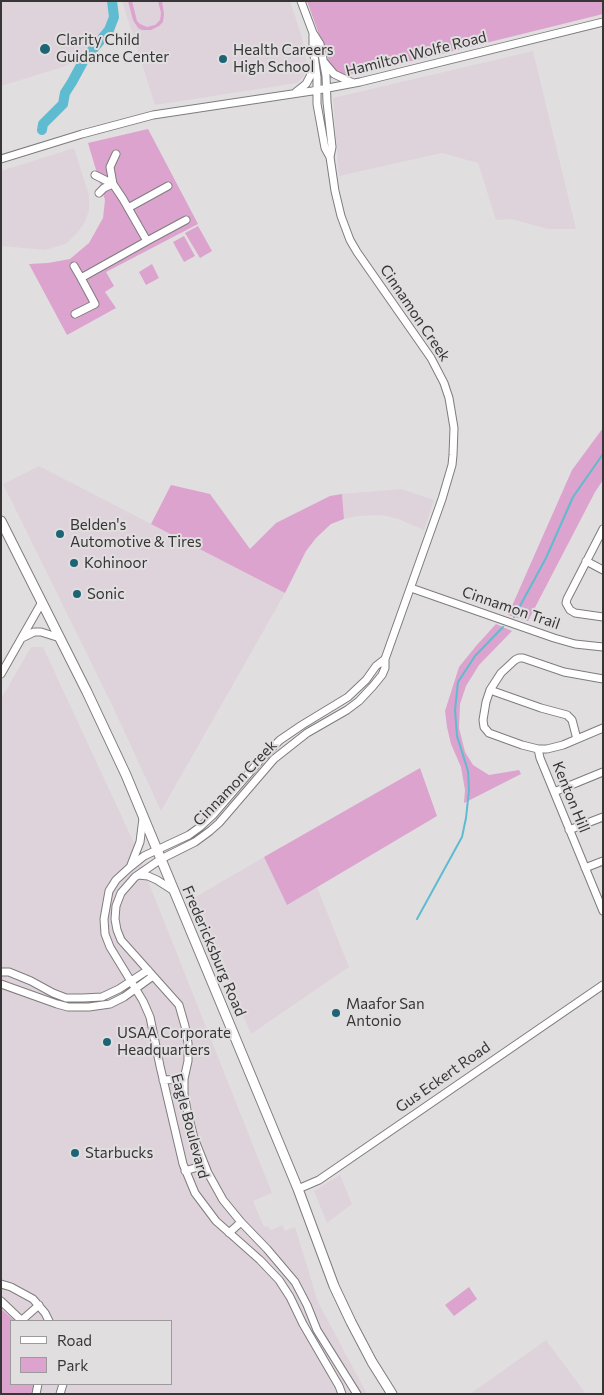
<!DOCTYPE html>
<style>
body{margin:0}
#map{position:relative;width:604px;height:1395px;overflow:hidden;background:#e1dee0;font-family:Commissioner,sans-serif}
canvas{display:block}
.frame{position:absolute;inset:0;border:2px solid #373536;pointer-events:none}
.legend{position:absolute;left:10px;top:1320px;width:162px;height:65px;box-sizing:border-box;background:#e1dee0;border:1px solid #9d9a9c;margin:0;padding:6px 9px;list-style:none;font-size:15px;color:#373536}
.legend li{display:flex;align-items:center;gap:10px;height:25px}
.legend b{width:25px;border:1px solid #9d9a9c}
</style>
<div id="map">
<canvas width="604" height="1395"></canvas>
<div class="frame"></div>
<ul class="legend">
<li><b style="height:6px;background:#fff"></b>Road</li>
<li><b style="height:14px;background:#dba3cd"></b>Park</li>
</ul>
</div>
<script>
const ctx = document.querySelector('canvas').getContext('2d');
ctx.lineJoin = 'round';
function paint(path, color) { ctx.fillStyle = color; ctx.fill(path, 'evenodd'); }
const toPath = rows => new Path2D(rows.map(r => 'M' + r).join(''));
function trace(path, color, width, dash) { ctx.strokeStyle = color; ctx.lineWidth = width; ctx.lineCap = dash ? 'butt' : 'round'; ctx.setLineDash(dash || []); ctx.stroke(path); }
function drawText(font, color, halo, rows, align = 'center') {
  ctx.font = font + ' Commissioner,sans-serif'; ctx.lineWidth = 4; ctx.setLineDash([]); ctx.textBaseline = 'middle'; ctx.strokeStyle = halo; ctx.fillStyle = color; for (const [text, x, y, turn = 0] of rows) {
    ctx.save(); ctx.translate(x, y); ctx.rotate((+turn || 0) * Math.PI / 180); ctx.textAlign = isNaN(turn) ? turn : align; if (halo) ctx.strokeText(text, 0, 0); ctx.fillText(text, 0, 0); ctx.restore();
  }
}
const built = toPath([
 [1,1,110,1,111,4,106,28,79,59,63,67,1,86],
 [122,1,290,1,302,37,307,66,304,76,297,83,155,105],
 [533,51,576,229,548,229,511,219,496,220,478,163,442,153,339,176,333,98],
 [74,148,89,195,89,210,85,222,78,232,67,243,56,247,45,250,1,246,1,171],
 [39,466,285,593,161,811,112,705,3,484],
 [401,489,434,500,424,530,398,519,382,515,358,516,344,519,342,494],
 [31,647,43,647,135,845,152,891,272,1193,253,1201,264,1227,267,1226,271,1230,282,1225,285,1231,295,1227,318,1302,367,1394,1,1394,1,699],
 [11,1321,171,1321,171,1384,11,1384],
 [264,857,287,904,317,887,349,967,251,1034,192,899],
 [340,1175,352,1204,327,1223,314,1191],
 [546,1340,586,1394,470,1394]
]);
const green = toPath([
 [128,1,132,1,137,21,140,24,147,27,155,25,160,20,161,13,158,1,162,1,164,14,163,22,159,26,151,30,142,30,138,28,133,20],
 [307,1,603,1,603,14,425,58,347,75,336,72,330,65],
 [148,129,198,224,106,272,114,286,105,292,116,308,67,335,29,264,48,263,70,259,89,243,103,218,105,200,88,143],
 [198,226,212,251,200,258,185,233],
 [184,236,195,256,184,262,173,242],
 [152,264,159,278,146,285,139,272],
 [603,428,603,480,595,492,528,621,508,615,572,470],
 [171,485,210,494,250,549,276,523,330,496,342,494,344,519,331,524,316,538,306,551,285,593,151,524],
 [496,624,512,631,479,665,466,686,460,704,459,728,465,752,473,765,489,775,519,770,521,774,464,803,465,790,461,767,451,744,447,727,445,711,459,667,476,646],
 [420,768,437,816,287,905,264,857],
 [469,1287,477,1299,454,1316,445,1305],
 [1,1309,15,1321,11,1321,11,1384,34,1384,32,1394,1,1394]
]);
const stream = toPath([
 [514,617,546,558,573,497,603,454],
 [417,919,462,837,466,818,469,790,468,771,457,736,455,710,458,682,475,656,503,627]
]);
const river = toPath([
 [42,130,43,124,63,104,65,93,72,82,84,60,109,30,114,17,112,1]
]);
const minor = toPath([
 [301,1,313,33,320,44,322,54,326,76,327,102,332,147,330,157],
 [313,33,313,48,317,77,317,104,325,148,330,157,335,191,341,216,350,240,357,252,431,358,444,383,449,398,454,428,453,455,452,465,442,499,385,659,385,668,382,675,373,686,359,701,347,710,307,733,274,759,219,823,210,831,195,842,161,859,135,877,121,893,116,906,115,919,117,930,121,940,179,1005,185,1026,188,1043,188,1061,184,1079,184,1094,187,1110,194,1138,208,1173,223,1200,241,1222,267,1249,295,1282,307,1305,317,1330,357,1394],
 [324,62,334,74,353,83],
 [296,92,306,84,315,67],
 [116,154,110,167,113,184,123,199,147,241,186,220],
 [1,159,82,134,153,115,312,91,360,82,603,22],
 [95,175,113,184],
 [99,193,104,188,113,184],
 [128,208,168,186],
 [74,266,81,278],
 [75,314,95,304,81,278,147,241],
 [603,529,567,599,566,603,570,610,575,613,603,617],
 [586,561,603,570],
 [411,588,554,638,575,644,603,647],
 [24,637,34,632,41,632,60,638],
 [1,674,42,602],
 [603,679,564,672,523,658,519,658,515,660,501,673,490,690,486,702,483,720,484,727,489,733,522,745,538,749,547,749,563,745,603,728],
 [490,690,541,708,567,715,572,720,577,739],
 [538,749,540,758,603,911],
 [554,792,603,772],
 [569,830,603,817],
 [131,865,140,842,143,818],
 [585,868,603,861],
 [138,875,148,876,157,880,174,891],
 [1,972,9,972,31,981,53,993,66,998,83,998,102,997,119,989,148,970],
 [1,984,57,1004,68,1007,89,1007,110,1004,124,997,153,976],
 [163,1080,184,1079],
 [185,1171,204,1165],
 [298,1189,319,1180,603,985],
 [229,1233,241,1222],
 [1,1284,11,1287,33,1299,45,1313,49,1321],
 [1,1301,22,1321],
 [22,1320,39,1305],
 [36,1394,38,1384],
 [60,1394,63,1384],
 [342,1394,339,1386,303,1324,290,1297,279,1280,260,1260,216,1221,195,1193,183,1164,160,1066,150,1017,143,1001,110,947,105,934,104,919,109,891,116,880,129,868,144,856,189,835,200,827,213,815,262,758,280,740,302,725,348,697,366,680,376,666,385,659]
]);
const major = toPath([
 [1,521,87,692,126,775,298,1189,334,1286,351,1322,372,1362,392,1394]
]);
const markers = [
 [45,49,6,"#1d6574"],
 [223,59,5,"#1d6574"],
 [60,534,5,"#1d6574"],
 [74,563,5,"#1d6574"],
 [77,594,5,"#1d6574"],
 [336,1013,5,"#1d6574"],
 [107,1042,5,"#1d6574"],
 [75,1153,5,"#1d6574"]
];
const poiNames = [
 ["Clarity Child",56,40],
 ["Guidance Center",56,57],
 ["Health Careers",233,50],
 ["High School",233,67],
 ["Belden's",70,525],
 ["Automotive & Tires",70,542],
 ["Kohinoor",84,563],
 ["Sonic",87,594],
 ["Maafor San",346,1004],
 ["Antonio",346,1021],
 ["USAA Corporate",117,1033],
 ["Headquarters",117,1050],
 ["Starbucks",85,1153]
];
const streetNames = [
 ["Hamilton Wolfe Road",416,54,-14],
 ["Cinnamon Creek",415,313,56],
 ["Cinnamon Trail",511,608,19],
 ["Cinnamon Creek",235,783,-46],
 ["Kenton Hill",571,797,68],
 ["Fredericksburg Road",214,951,67],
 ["Gus Eckert Road",443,1077,-35],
 ["Eagle Boulevard",190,1126,75]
];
paint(built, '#ded3db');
paint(green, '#dba3cd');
trace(stream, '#5fbbcf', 2);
trace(river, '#5fbbcf', 10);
trace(minor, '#7f7c7e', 9);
trace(major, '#7f7c7e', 11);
trace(minor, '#fff', 7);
trace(major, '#fff', 9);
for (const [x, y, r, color] of markers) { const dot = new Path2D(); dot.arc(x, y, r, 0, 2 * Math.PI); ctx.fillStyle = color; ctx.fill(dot); trace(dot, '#e1dee0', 2); }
drawText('15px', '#373536', '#e1dee0', poiNames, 'left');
drawText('15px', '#373536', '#e1dee0', streetNames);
</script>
